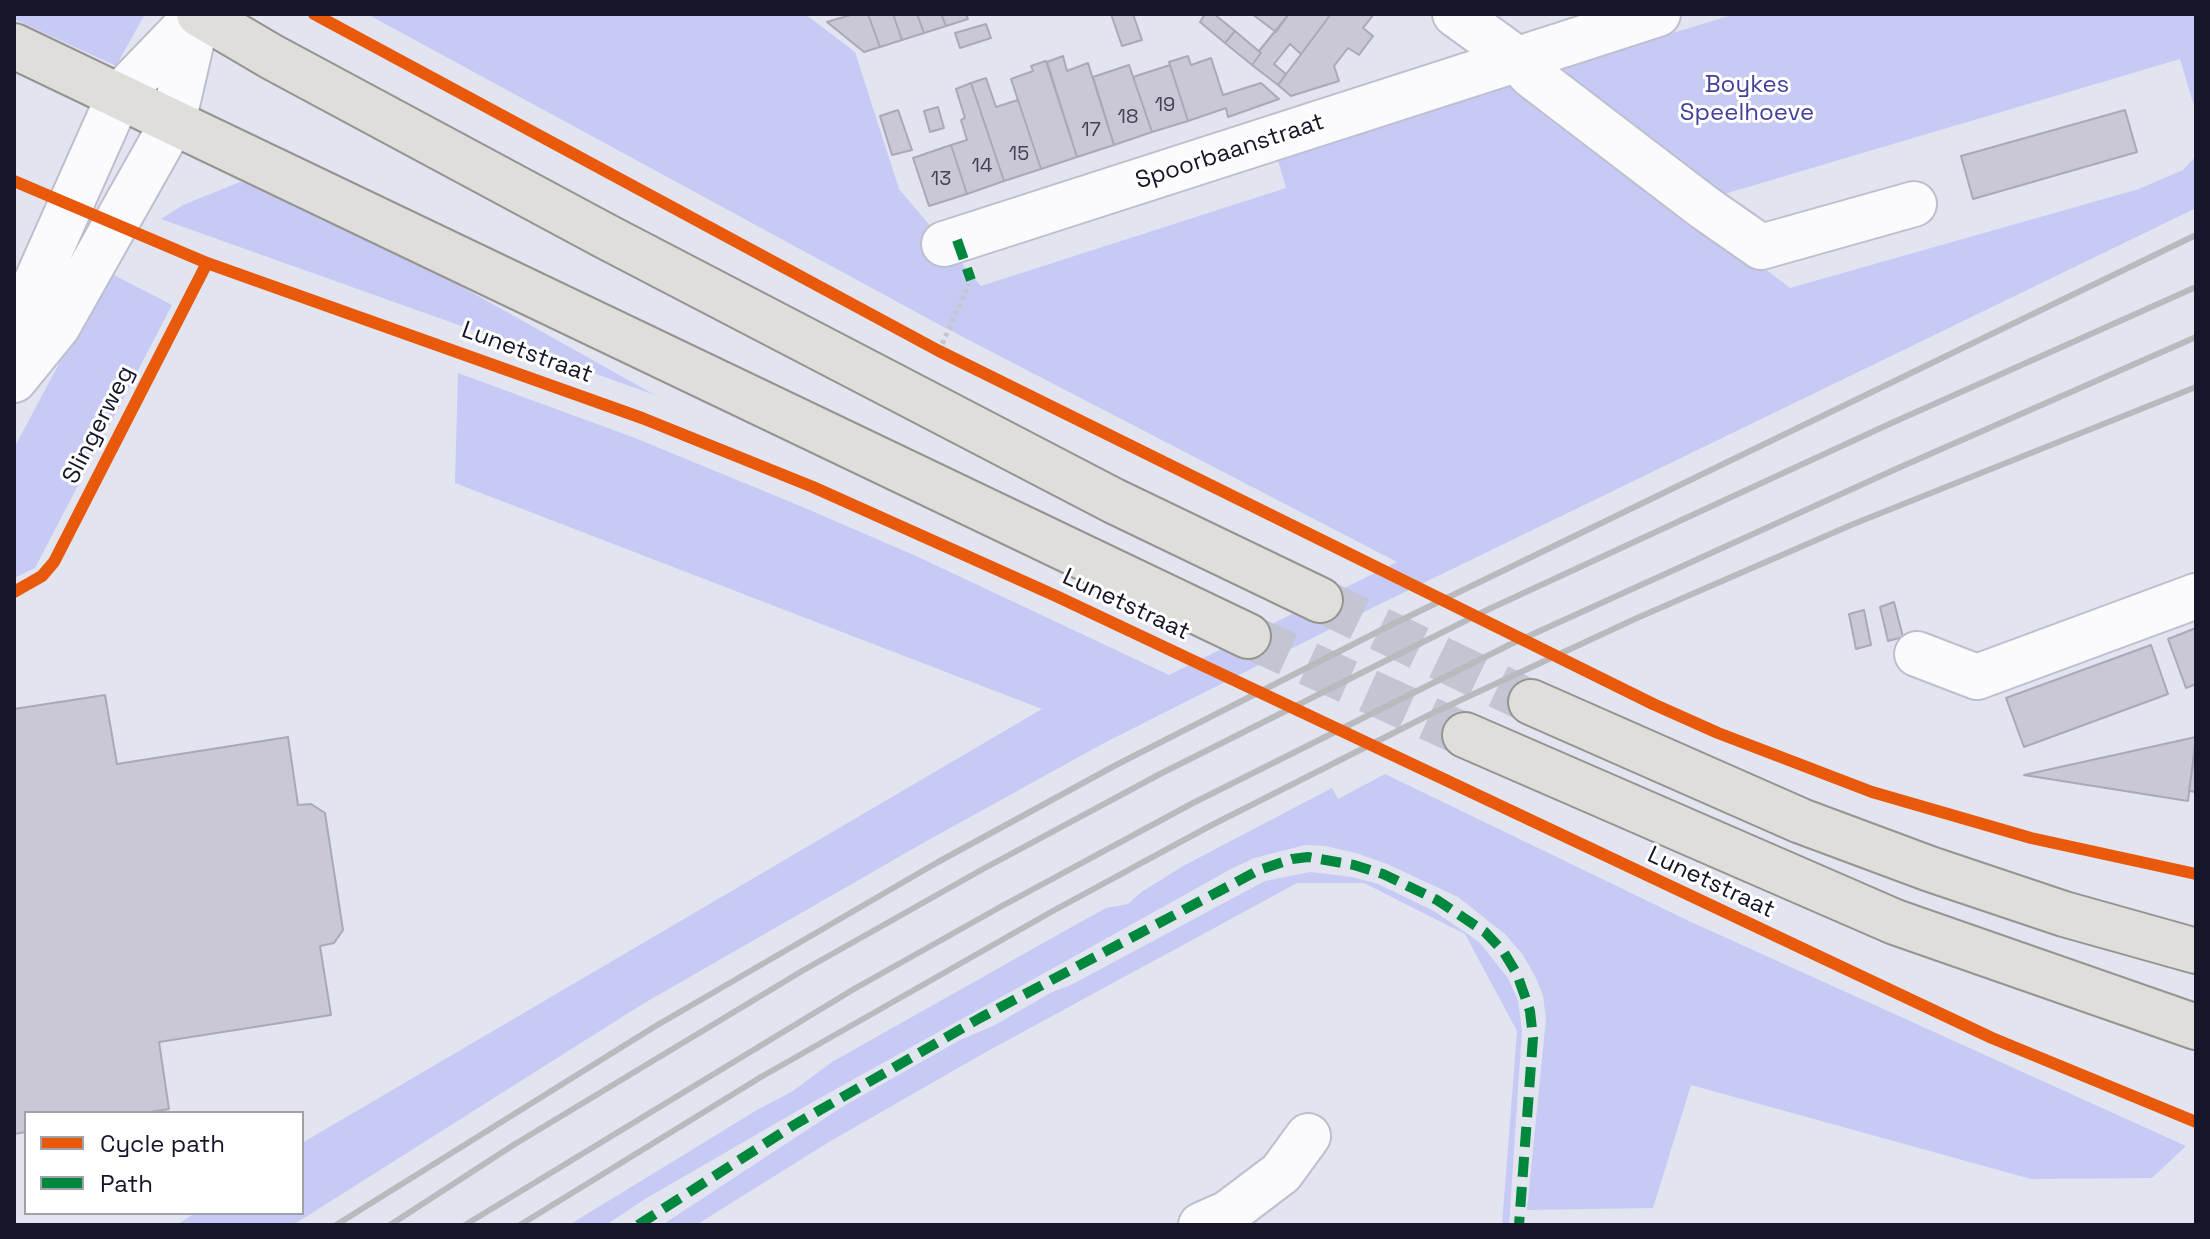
<!DOCTYPE html>
<style>
body{margin:0}
#map{position:relative;width:2210px;height:1239px;overflow:hidden;background:#e2e4f0;font-family:"Space Grotesk",sans-serif}
canvas{display:block}
.frame{position:absolute;inset:0;border:16px solid #141529;pointer-events:none}
.legend{position:absolute;left:24px;top:1111px;width:280px;height:104px;box-sizing:border-box;background:#fff;border:2px solid #a1a1a9;margin:0;padding:10px 14px;list-style:none;font-size:24px;color:#141529}
.legend li{display:flex;align-items:center;gap:16px;height:40px}
.legend b{width:40px;border:2px solid #a1a1a9}
</style>
<div id="map">
<canvas width="2210" height="1239"></canvas>
<div class="frame"></div>
<ul class="legend">
<li><b style="height:10px;background:#e8590c"></b>Cycle path</li>
<li><b style="height:10px;background:#00873e"></b>Path</li>
</ul>
</div>
<script>
const ctx = document.querySelector('canvas').getContext('2d');
ctx.lineJoin = 'round';
function paint(path, color) { ctx.fillStyle = color; ctx.fill(path, 'evenodd'); }
const toPath = rows => new Path2D(rows.map(r => 'M' + r).join(''));
function trace(path, color, width, dash) { ctx.strokeStyle = color; ctx.lineWidth = width; ctx.lineCap = dash ? 'butt' : 'round'; ctx.setLineDash(dash || []); ctx.stroke(path); }
function drawText(font, color, halo, rows, align = 'center') {
  ctx.font = font + ' "Space Grotesk",sans-serif'; ctx.lineWidth = 6; ctx.setLineDash([]); ctx.textBaseline = 'middle'; ctx.strokeStyle = halo; ctx.fillStyle = color; for (const [text, x, y, turn = 0] of rows) {
    ctx.save(); ctx.translate(x, y); ctx.rotate((+turn || 0) * Math.PI / 180); ctx.textAlign = isNaN(turn) ? turn : align; if (halo) ctx.strokeText(text, 0, 0); ctx.fillText(text, 0, 0); ctx.restore();
  }
}
const green = toPath([
 [14,14,145,14,116,66,14,19],
 [367,14,805,14,855,52,899,189,981,286,1286,188,1277,157,1511,83,1693,214,1790,288,2139,189,2183,170,2196,156,2196,208,1378,605,1104,743,923,843,641,1005,293,1225,177,1225,195,1213,302,1213,302,1143,1042,709,455,483,458,373,635,438,805,508,916,556,1169,675,1397,562,938,324],
 [1735,14,2196,14,2196,113,2180,59,1714,197,1545,72],
 [240,182,280,193,380,241,655,395,161,219,183,205],
 [108,272,172,305,35,568,14,578,14,448],
 [1385,774,1689,921,2186,1146,2152,1178,2031,1179,1691,1085,1653,1208,1527,1210,1546,1019,1543,996,1536,978,1523,955,1505,934,1458,897,1387,864,1356,853,1325,846,1305,845,1254,858,1231,869,811,1103,645,1199,606,1225,569,1225,757,1110,793,1091,832,1062,1061,933,1106,908,1128,904,1140,893,1183,866,1332,788,1338,799],
 [1310,872,1352,877,1378,884,1434,911,1479,942,1508,978,1518,1001,1522,1031,1509,1225,1502,1225,1517,1031,1465,934,1364,883,1297,883,986,1052,829,1142,696,1225,662,1225,842,1107,960,1040,995,1025,1052,992,1069,986,1265,881]
]);
const building = toPath([
 [854,14,868,14,880,47,864,52,827,22,854,14],
 [868,14,893,14,902,40,880,47,868,14],
 [893,14,917,14,924,33,902,40,893,14],
 [917,14,941,14,946,26,924,33,917,14],
 [941,14,966,14,968,19,946,26,941,14],
 [1111,14,1133,14,1142,40,1122,46,1111,14],
 [1205,14,1214,14,1235,31,1225,43,1200,22,1205,14],
 [1252,14,1289,14,1276,32,1252,14],
 [1289,14,1331,14,1301,54,1290,44,1274,64,1286,74,1278,85,1252,65,1261,53,1259,51,1289,14],
 [1331,14,1374,14,1363,28,1373,36,1359,55,1348,48,1334,66,1339,81,1291,96,1278,85,1331,14],
 [986,24,991,38,960,48,955,33,986,24],
 [1235,31,1261,53,1252,65,1225,43,1235,31],
 [1063,56,1067,71,1088,63,1114,145,1077,157,1047,62,1063,56],
 [1188,56,1191,65,1211,58,1223,95,1261,83,1279,99,1228,117,1226,108,1188,121,1169,62,1188,56],
 [1046,61,1077,157,1041,169,1011,79,1033,71,1031,66,1046,61],
 [1129,65,1152,132,1114,145,1093,77,1129,65],
 [1170,65,1188,121,1152,132,1133,77,1170,65],
 [986,78,996,107,1018,100,1041,169,1004,181,971,83,986,78],
 [971,83,1004,181,967,194,951,145,967,140,961,120,965,118,956,89,971,83],
 [938,107,944,128,930,132,924,111,938,107],
 [898,110,912,150,892,155,880,116,898,110],
 [2125,110,2137,152,1973,199,1961,156,2125,110],
 [951,145,967,194,929,206,913,158,951,145],
 [1894,602,1903,637,1888,641,1880,607,1894,602],
 [1864,610,1871,645,1856,649,1849,614,1864,610],
 [2196,628,2196,684,2186,688,2168,639,2196,628],
 [2151,645,2168,694,2024,747,2006,698,2151,645],
 [105,695,117,764,288,737,298,805,311,804,325,813,343,930,334,943,320,946,331,1015,159,1042,169,1109,144,1113,26,1113,26,1132,14,1134,14,709,105,695],
 [2196,737,2188,801,2024,775,2196,737],
 [2196,741,2196,792,2189,791,2196,741]
]);
const majorTunnel = toPath([
 [1320,600,1531,702],
 [1248,636,1465,735]
]);
const path = toPath([
 [939,351,969,284]
]);
const minor = toPath([
 [1455,14,1517,59,1531,75,1705,208,1761,247,1914,204],
 [944,244,1658,14],
 [14,338,25,307,119,96,198,14],
 [14,380,58,326,173,122,198,14],
 [1917,654,1977,677,2196,596],
 [1201,1225,1228,1213,1281,1173,1308,1136]
]);
const major = toPath([
 [199,14,272,57,607,237,1114,501,1320,600],
 [14,46,1248,636],
 [1531,702,1801,821,1930,869,2064,914,2196,951],
 [1465,735,1895,922,2196,1027]
]);
const rail = toPath([
 [336,1225,654,1027,938,862,1116,765,1391,625,2196,235],
 [390,1225,515,1144,802,971,983,869,1160,774,1487,610,1885,426,2196,287],
 [465,1225,854,989,1002,906,1193,803,1509,645,1896,469,2196,337],
 [520,1225,761,1077,1051,912,1208,827,1435,712,1637,618,1851,525,2196,387]
]);
const quiet = toPath([
 [957,240,971,280],
 [638,1225,794,1125,980,1018,1259,870,1292,859,1308,857,1354,865,1383,874,1437,900,1485,932,1503,951,1517,974,1530,1011,1533,1038,1519,1225]
]);
const cycleway = toPath([
 [314,14,939,351,1653,704,1718,733,1872,792,2031,838,2196,874],
 [14,181,207,263,642,418,813,487,1056,596,1992,1038,2196,1122],
 [14,592,42,576,54,562,207,263]
]);
const numberNames = [
 ["19",1165,106],
 ["18",1128,118],
 ["17",1091,131],
 ["15",1019,155],
 ["14",982,167],
 ["13",941,180]
];
const parkNames = [
 ["Boykes",1747,85],
 ["Speelhoeve",1747,113]
];
const streetNames = [
 ["Spoorbaanstraat",1230,152,-18],
 ["Lunetstraat",527,353,20],
 ["Slingerweg",99,425,-63],
 ["Lunetstraat",1126,605,25],
 ["Lunetstraat",1711,883,25]
];
paint(green, '#c6caf5');
paint(building, '#cac7d7');
trace(building, '#aba8b7', 2);
trace(majorTunnel, '#c3c5d2', 44, [44, 22]);
trace(minor, '#bdbfcf', 48);
trace(major, '#959491', 48);
trace(path, '#c5c7cc', 5, [4, 4]);
trace(minor, '#fbfbfd', 44);
trace(major, '#dfdeda', 44);
trace(rail, '#b9babe', 6);
trace(quiet, '#00873e', 10, [20, 10]);
trace(cycleway, '#e8590c', 12);
drawText('20px', '#424254', null, numberNames);
drawText('24px', '#44409c', '#fff', parkNames);
drawText('24px', '#141529', '#fff', streetNames);
</script>
